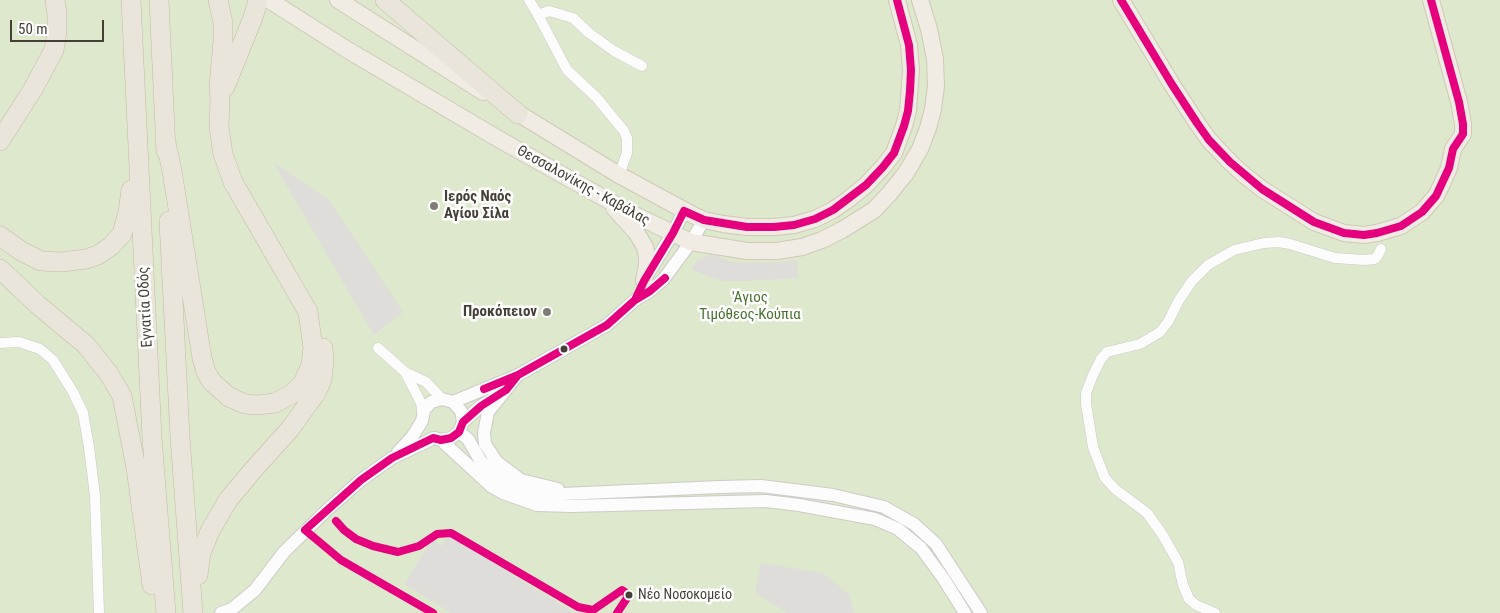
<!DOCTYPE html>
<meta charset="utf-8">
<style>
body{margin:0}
#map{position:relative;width:1500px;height:613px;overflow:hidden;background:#efeeea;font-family:"Roboto Condensed",sans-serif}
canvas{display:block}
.scale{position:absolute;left:10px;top:20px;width:94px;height:22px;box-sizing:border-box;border:2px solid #453f36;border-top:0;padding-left:6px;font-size:15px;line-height:18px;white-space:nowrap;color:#453f36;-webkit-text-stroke:4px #fff;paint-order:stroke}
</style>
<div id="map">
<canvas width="1500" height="613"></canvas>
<div class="scale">50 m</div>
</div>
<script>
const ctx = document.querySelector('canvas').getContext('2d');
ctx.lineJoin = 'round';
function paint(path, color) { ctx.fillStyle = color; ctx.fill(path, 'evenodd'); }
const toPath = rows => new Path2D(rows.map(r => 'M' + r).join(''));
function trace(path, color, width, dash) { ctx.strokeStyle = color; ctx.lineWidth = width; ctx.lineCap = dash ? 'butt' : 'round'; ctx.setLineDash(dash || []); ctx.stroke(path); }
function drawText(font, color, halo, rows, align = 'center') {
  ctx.font = font + ' "Roboto Condensed",sans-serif'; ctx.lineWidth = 5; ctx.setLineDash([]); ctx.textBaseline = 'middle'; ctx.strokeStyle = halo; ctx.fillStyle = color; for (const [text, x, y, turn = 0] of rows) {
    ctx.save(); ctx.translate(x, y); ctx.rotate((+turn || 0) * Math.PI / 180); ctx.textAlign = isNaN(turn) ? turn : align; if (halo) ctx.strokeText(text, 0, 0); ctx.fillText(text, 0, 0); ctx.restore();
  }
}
const green = toPath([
 [0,0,1500,0,1500,613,0,613]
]);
const parking = toPath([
 [273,162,329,200,403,312,374,335],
 [712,254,731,262,769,263,797,260,798,278,748,281,723,281,706,276,692,269,696,261],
 [448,535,574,613,452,613,404,584,432,540,441,546],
 [761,563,822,573,849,594,854,613,788,613,755,593]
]);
const minor = toPath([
 [529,0,538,15],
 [619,175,627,153,627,138,624,131,596,97,567,70,538,15,549,11,573,18,589,33,614,51,642,66],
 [0,343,19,342,40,349,53,360,73,392,83,413,89,447,95,496,99,613],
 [378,348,405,372,426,382,442,399],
 [405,372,421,403,423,415],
 [1215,613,1196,605,1189,599,1183,585,1178,562,1162,534,1147,513,1115,489,1105,478,1103,473,1093,447,1086,404,1086,393,1093,375,1101,359,1107,352,1140,344,1160,332,1168,322,1179,300,1192,281,1208,265,1234,250,1264,243,1279,242,1290,244,1335,258,1365,260,1374,259,1377,257,1381,249]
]);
const tertiary = toPath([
 [647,275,673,233,684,211],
 [517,376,488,412,484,433,485,444,497,462,521,480,558,489],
 [453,402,518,375,607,325,635,300,650,291,663,280,691,242,704,220],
 [459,432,468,439,480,460,497,476,514,487,539,495,720,487,761,486,833,495,884,507,914,524,936,544,981,613],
 [435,438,441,440,451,438,459,432,463,422,481,406,497,396],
 [441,440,491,486,503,493,537,505,571,506,766,501,799,505,875,519,898,529,921,548,943,578,965,613],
 [398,452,412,437,422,421,424,410,431,402,442,399,453,402,461,411,463,422],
 [221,613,232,609,255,590,284,552,327,510,361,480,392,458,428,441,433,438]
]);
const primary = toPath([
 [269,0,346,49,502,141,627,211,691,242,747,251,777,251,802,247,822,240,842,230,874,210,889,194,906,173,920,149,928,128,933,109,936,86,935,59,929,29,920,0],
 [338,0,483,92],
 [1121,0,1171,83,1197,123,1209,140,1230,162,1244,175,1262,189,1314,222,1344,233,1364,235,1377,233,1401,226,1422,212,1436,196,1441,186,1449,168,1453,149,1463,134,1463,124,1459,102,1431,0],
 [508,107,619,175,693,215,704,220,723,224,747,227,774,227,794,225,815,219,833,210,849,199,866,185,883,167,894,153,904,126,908,111,911,70,909,45,897,0],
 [614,208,636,232,645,247,647,257,647,265,644,281]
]);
const motorway = toPath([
 [131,0,152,438,166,613],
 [159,0,166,151],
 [385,0,518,114],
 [225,87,252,20,257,5,257,0],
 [165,138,172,171,202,358,206,372,212,382,229,397,245,404,257,405,275,403,292,394,303,383,311,365,313,348,308,312,233,182,223,154,219,127,220,99,219,86,223,41,223,23,218,0],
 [0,141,33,89,54,50,57,32,57,14,55,0],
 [169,221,180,437,193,613],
 [0,236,21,251,41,261,61,262,86,259,98,255,111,246,122,234,128,212,131,190],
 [0,269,38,305,86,345,109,374,122,396,136,468,152,585],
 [198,575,201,553,210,531,228,500,254,469,290,429,316,393,322,380,324,361,323,348]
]);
const bus1 = toPath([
 [1121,0,1171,83,1197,123,1209,140,1230,162,1262,189,1314,222,1344,233,1364,235,1377,233,1401,226,1422,212,1436,196,1449,168,1453,149,1463,134,1463,124,1459,102,1431,0],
 [635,300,644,281,673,233,684,211,704,220,747,227,774,227,794,225,815,219,833,210,866,185,883,167,894,153,904,126,908,111,910,91,911,70,909,45,897,0],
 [484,389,518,375,607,325,635,300,650,291,665,278],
 [336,521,344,530,356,539,373,546,398,552,419,546,437,534,451,533,578,607,593,610,622,590,629,595,617,613],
 [433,613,341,560,305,530,361,480,392,458,433,438,441,440,451,438,459,432,463,422,481,406,506,390,518,375]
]);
const markers = [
 [434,206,5,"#807c75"],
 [547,312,5,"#807c75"],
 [564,349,4.5,"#453f36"],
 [629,595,4.5,"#453f36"]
];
const busNames = [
 ["Νέο Νοσοκομείο",638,595]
];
const streetNames = [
 ["Θεσσαλονίκης - Καβάλας",583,186,29],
 ["Εγνατία Οδός",146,307,-93]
];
const poiNames = [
 ["Ιερός Ναός",444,197],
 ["Αγίου Σίλα",444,214],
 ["Προκόπειον",537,312,"right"]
];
const parkNames = [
 ["'Αγιος",750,298],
 ["Τιμόθεος-Κούπια",750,315]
];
paint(green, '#dde8cc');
paint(parking, '#deddda');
trace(minor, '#cdcbc7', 11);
trace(tertiary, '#cdcbc7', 14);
trace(primary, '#d0c9b8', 18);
trace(motorway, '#c5baa7', 20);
trace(minor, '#fdfcfc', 10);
trace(tertiary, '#fdfcfc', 12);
trace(primary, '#f0ece4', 16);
trace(motorway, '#eae5da', 19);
trace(bus1, '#e5007d', 8);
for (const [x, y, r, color] of markers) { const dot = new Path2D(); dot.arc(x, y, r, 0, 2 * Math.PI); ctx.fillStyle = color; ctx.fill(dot); trace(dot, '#fff', 2); }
drawText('14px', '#453f36', '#fff', busNames, 'left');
drawText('15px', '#453f36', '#fff', streetNames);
drawText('bold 15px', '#453f36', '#fff', poiNames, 'left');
drawText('15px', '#48722e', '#fff', parkNames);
</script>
